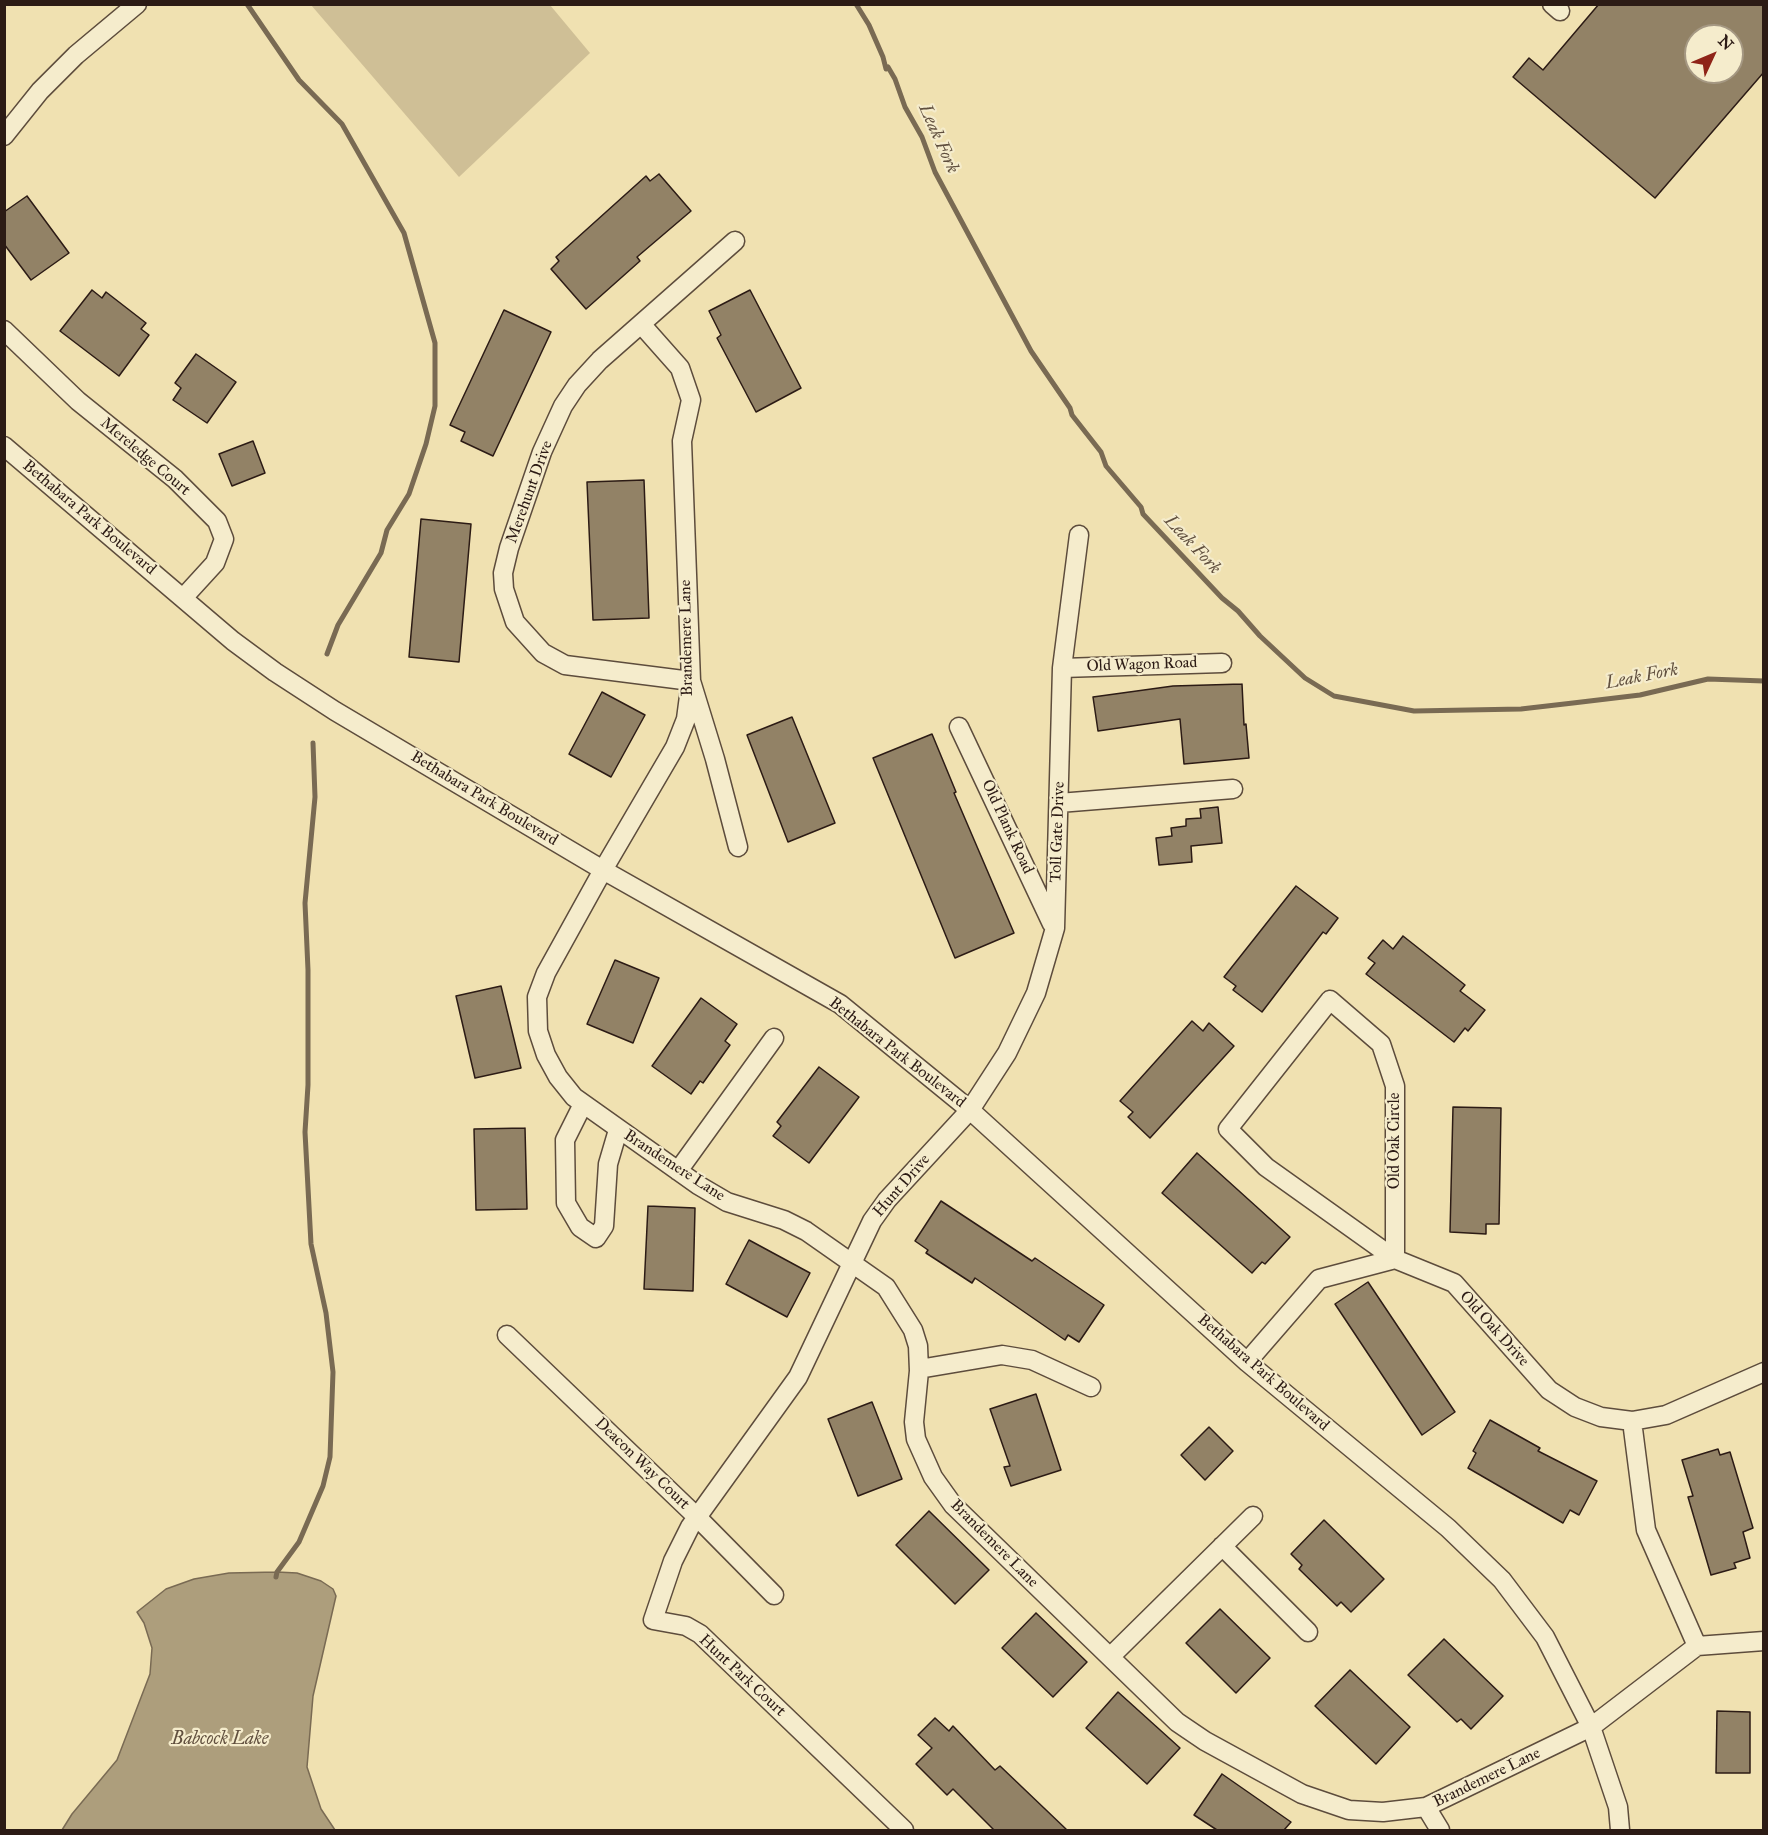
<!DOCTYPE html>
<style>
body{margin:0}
#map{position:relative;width:1768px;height:1835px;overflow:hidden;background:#f0e1b1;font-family:"IM FELL Great Primer",serif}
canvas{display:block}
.frame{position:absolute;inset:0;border:6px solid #2c1b15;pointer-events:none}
.north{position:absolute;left:1684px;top:24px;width:60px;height:60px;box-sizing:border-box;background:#f5eccc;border:2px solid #a59883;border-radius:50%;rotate:46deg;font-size:16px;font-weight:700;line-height:24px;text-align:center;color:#2c1b15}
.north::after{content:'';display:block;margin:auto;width:21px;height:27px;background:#8f2418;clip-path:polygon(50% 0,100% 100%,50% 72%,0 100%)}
</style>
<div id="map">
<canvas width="1768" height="1835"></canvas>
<div class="frame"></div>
<div class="north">N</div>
</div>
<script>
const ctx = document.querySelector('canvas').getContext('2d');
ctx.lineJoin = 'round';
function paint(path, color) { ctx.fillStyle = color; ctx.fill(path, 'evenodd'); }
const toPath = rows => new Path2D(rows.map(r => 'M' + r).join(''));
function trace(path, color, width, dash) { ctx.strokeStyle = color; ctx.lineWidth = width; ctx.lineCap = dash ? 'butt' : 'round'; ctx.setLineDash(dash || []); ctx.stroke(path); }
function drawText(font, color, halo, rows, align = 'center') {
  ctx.font = font + ' "IM FELL Great Primer",serif'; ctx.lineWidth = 4.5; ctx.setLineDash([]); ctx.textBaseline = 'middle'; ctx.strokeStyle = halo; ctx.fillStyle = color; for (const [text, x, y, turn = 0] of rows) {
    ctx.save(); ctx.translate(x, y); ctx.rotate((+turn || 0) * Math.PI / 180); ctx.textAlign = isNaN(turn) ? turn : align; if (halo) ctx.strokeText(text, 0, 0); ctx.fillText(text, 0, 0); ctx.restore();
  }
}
const green = toPath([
 [311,5,550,5,590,53,459,177]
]);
const water = toPath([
 [277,1572,297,1573,321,1581,333,1589,336,1596,313,1696,307,1767,321,1809,335,1830,62,1830,72,1814,117,1760,150,1674,152,1648,144,1623,137,1612,166,1589,194,1579,229,1573,277,1572]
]);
const stream = toPath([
 [247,4,299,80,342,124,404,233,435,343,435,406,426,444,409,494,387,530,381,553,338,625,327,654],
 [856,4,869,25,883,57,886,69,888,67,895,79,905,107,922,137,935,172,1031,351,1070,408,1072,415,1101,452,1106,466,1141,507,1143,514,1222,598,1238,611,1260,636,1305,678,1334,696,1414,711,1521,709,1573,703,1640,695,1708,679,1764,681],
 [276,1577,277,1572,299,1542,323,1486,330,1457,333,1372,326,1313,311,1244,305,1132,308,1085,308,970,305,903,315,797,313,743]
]);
const building = toPath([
 [1599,4,1764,4,1764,72,1655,198,1513,77,1529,58,1543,70,1599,4],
 [1696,36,1732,36,1732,72,1696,72,1696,36],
 [659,174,691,211,637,257,640,261,586,309,551,269,559,261,556,257,646,176,650,181,659,174],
 [27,196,69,253,31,280,4,244,4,212,27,196],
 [92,290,102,298,106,292,146,323,141,329,149,335,119,376,60,331,92,290],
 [750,290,801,388,756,412,717,338,721,335,709,311,750,290],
 [504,310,551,332,493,456,461,441,465,432,450,425,504,310],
 [196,354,236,382,207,423,173,400,181,388,175,383,196,354],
 [253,441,265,473,232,486,219,454,253,441],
 [644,480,649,618,593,620,587,482,644,480],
 [421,519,471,524,459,662,409,657,421,519],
 [1242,684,1244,725,1246,724,1249,758,1184,764,1180,719,1098,731,1093,697,1173,686,1242,684],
 [602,692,645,715,611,777,569,754,602,692],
 [792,717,835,823,788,842,747,735,792,717],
 [932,734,956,792,954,793,1014,933,955,958,873,758,932,734],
 [1218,807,1222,843,1191,846,1192,862,1159,865,1156,838,1172,836,1171,828,1186,826,1186,819,1201,818,1200,809,1218,807],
 [1296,886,1338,918,1326,934,1323,932,1262,1012,1233,990,1236,986,1224,977,1296,886],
 [1403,936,1465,985,1460,991,1485,1010,1468,1031,1465,1028,1454,1042,1366,974,1375,963,1368,958,1383,940,1393,949,1403,936],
 [615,960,659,978,633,1043,587,1024,615,960],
 [501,986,521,1068,475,1078,456,996,501,986],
 [701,998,737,1024,725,1041,730,1045,703,1083,700,1081,691,1094,652,1066,701,998],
 [1192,1021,1203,1031,1209,1023,1234,1046,1150,1138,1128,1117,1133,1112,1120,1101,1192,1021],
 [819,1067,859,1097,809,1163,773,1136,781,1126,777,1122,819,1067],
 [1453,1107,1501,1108,1499,1224,1486,1224,1486,1234,1450,1232,1453,1107],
 [525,1128,527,1209,476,1210,474,1129,525,1128],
 [1197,1153,1290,1237,1265,1264,1262,1262,1252,1273,1162,1193,1197,1153],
 [941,1201,1032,1261,1035,1258,1104,1305,1079,1342,1068,1335,1065,1340,975,1278,972,1283,926,1253,928,1250,915,1241,941,1201],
 [648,1206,695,1208,693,1291,644,1289,648,1206],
 [749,1240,810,1273,787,1317,726,1284,749,1240],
 [1368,1282,1455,1412,1422,1435,1335,1304,1368,1282],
 [1036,1394,1061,1470,1011,1486,1004,1467,1010,1466,990,1409,1036,1394],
 [872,1402,902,1479,858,1496,828,1419,872,1402],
 [1490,1420,1540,1448,1538,1451,1597,1481,1579,1515,1570,1510,1563,1523,1468,1468,1476,1453,1473,1451,1490,1420],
 [1209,1427,1233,1451,1205,1480,1181,1455,1209,1427],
 [1718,1449,1720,1455,1730,1452,1753,1528,1743,1532,1750,1558,1734,1563,1736,1568,1711,1575,1688,1497,1693,1496,1682,1460,1718,1449],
 [929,1511,989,1570,955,1604,896,1545,929,1511],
 [1324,1520,1384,1579,1351,1612,1341,1602,1337,1606,1299,1569,1302,1565,1291,1554,1324,1520],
 [1220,1609,1270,1658,1236,1693,1186,1643,1220,1609],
 [1036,1613,1087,1662,1053,1697,1002,1648,1036,1613],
 [1444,1639,1503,1696,1471,1729,1461,1719,1457,1722,1408,1675,1444,1639],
 [1350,1670,1410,1727,1376,1764,1315,1706,1350,1670],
 [1118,1692,1180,1748,1147,1784,1086,1728,1118,1692],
 [1717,1711,1750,1712,1750,1773,1716,1773,1717,1711],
 [935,1718,949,1731,953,1726,995,1770,1000,1766,1067,1830,994,1830,953,1789,947,1795,916,1764,932,1748,918,1735,935,1718],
 [1222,1774,1291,1822,1284,1830,1217,1830,1194,1815,1222,1774]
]);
const minor = toPath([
 [1552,4,1560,11],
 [4,136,40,91,76,55,137,4],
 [735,241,600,360,577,385,563,406,542,452,509,548,503,573,504,589,515,622,543,653,565,665,691,681,715,759,738,847],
 [641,324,680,368,691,400,682,441,691,681,686,719,675,747,603,870,546,973,537,997,538,1031,546,1055,558,1077,574,1097,698,1185,727,1202,784,1220,806,1231,886,1287,913,1330,918,1346,919,1371,914,1422,916,1439,933,1477,953,1505,1177,1722,1205,1741,1302,1794,1349,1810,1383,1812,1426,1807,1591,1727,1697,1646,1764,1641],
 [4,330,78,401,175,479,217,521,224,539,215,563,183,598],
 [4,446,233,641,275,672,335,711,603,870,840,1004,970,1110,1247,1362,1448,1528,1502,1580,1545,1637,1591,1727,1618,1807,1620,1830],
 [1062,668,1222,663],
 [959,727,1052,924],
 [1059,803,1233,789],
 [1330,1000,1381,1044,1395,1086,1395,1259,1266,1167,1228,1129,1330,1000],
 [583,1104,565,1140,566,1203,580,1227,596,1238,604,1226,608,1164,618,1130],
 [678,1171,774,1038],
 [507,1335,697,1517,774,1595],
 [1247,1362,1319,1279,1395,1259,1454,1283,1549,1390,1575,1407,1601,1417,1632,1421,1666,1415,1764,1372],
 [919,1369,1002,1355,1032,1360,1091,1387],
 [1632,1421,1646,1530,1697,1646],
 [1222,1546,1308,1632],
 [1110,1657,1253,1516],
 [1426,1807,1440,1830],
 [904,1830,700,1634,686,1626,653,1620,673,1561,690,1527,798,1377,872,1221,887,1200,970,1110,1007,1053,1036,993,1055,928,1062,668,1079,535]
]);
const streetNames = [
 ["Mereledge Court",145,457,40],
 ["Merehunt Drive",530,492,-70],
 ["Bethabara Park Boulevard",89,518,40],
 ["Brandemere Lane",687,638,-91],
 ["Old Wagon Road",1142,665,-2],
 ["Bethabara Park Boulevard",484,799,31],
 ["Old Plank Road",1007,827,65],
 ["Toll Gate Drive",1058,832,-88],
 ["Bethabara Park Boulevard",897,1053,38],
 ["Old Oak Circle",1395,1141,-90],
 ["Brandemere Lane",674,1166,33],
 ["Hunt Drive",902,1186,-49],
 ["Old Oak Drive",1494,1329,48],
 ["Bethabara Park Boulevard",1263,1373,41],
 ["Deacon Way Court",642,1464,44],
 ["Brandemere Lane",994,1544,45],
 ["Hunt Park Court",742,1676,43],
 ["Brandemere Lane",1487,1778,-26]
];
const waterNames = [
 ["Leak Fork",938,139,66],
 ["Leak Fork",1192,545,47],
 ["Leak Fork",1642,677,-11],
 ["Babcock Lake",220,1740]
];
paint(green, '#cfbf96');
paint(water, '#ad9e7c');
trace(water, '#796a53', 1.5);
trace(stream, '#796a53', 5);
paint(building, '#928266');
trace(building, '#2c1b15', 1.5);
trace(minor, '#5d4c3c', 21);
trace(minor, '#f5eccc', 18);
drawText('16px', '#2c1b15', '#f5eccc', streetNames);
drawText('italic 18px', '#604f3e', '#f5eccc', waterNames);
</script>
